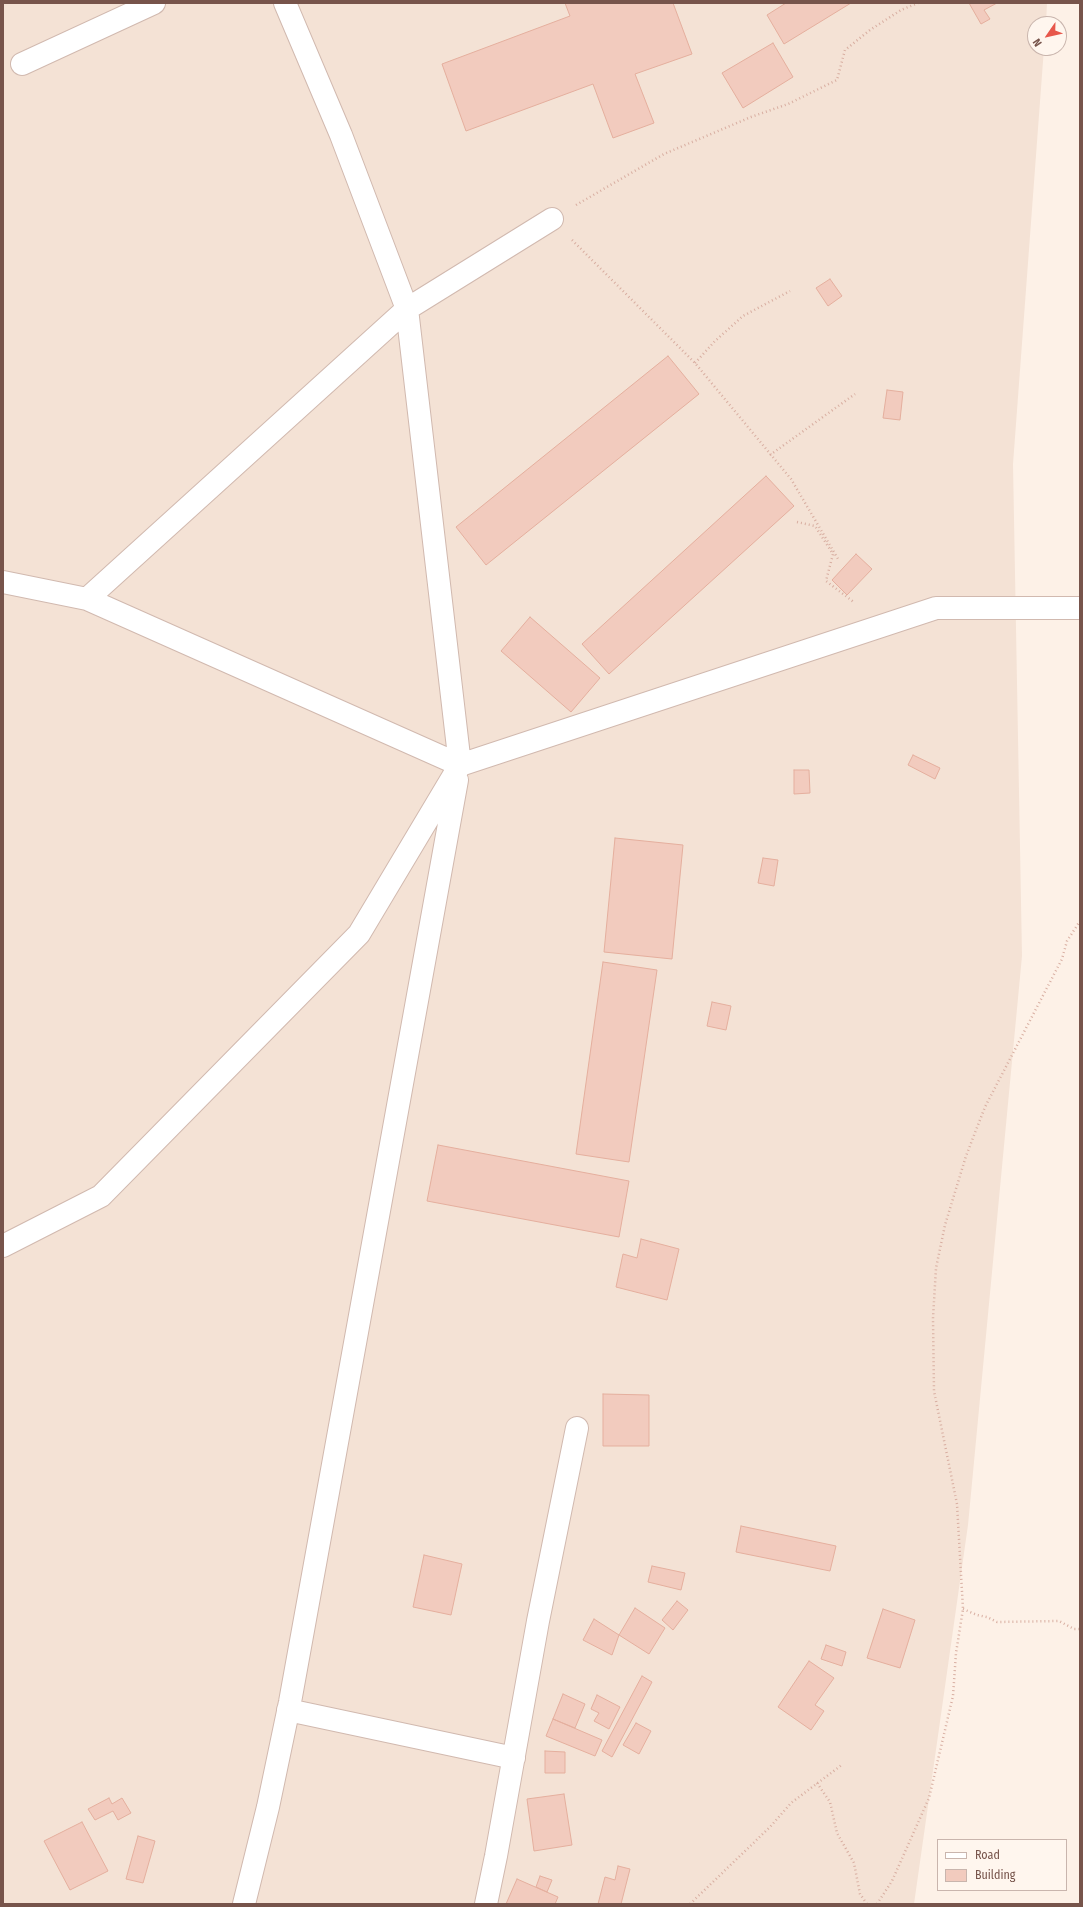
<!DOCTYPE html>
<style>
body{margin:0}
#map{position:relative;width:1083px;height:1907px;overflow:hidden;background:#fdf1e7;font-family:"Fira Sans Condensed",sans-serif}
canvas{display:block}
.frame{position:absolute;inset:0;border:4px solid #77544b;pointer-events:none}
.legend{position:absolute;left:937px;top:1839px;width:130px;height:52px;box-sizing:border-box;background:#fff6ee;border:1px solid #c9b5ad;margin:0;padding:5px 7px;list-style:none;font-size:12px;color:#77544b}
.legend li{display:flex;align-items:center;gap:8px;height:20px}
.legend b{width:20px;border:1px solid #c9b5ad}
.north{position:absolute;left:1027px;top:16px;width:40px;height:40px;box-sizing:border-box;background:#fff6ee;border:1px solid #c9b5ad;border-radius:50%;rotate:236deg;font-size:11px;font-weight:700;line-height:16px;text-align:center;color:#77544b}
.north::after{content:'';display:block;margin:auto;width:14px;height:18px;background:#e7574b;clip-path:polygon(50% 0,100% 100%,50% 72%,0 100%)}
</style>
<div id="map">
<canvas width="1083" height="1907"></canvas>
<div class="frame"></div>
<ul class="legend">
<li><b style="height:5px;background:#fff"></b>Road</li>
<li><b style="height:11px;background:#f2cbbe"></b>Building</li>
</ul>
<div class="north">N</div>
</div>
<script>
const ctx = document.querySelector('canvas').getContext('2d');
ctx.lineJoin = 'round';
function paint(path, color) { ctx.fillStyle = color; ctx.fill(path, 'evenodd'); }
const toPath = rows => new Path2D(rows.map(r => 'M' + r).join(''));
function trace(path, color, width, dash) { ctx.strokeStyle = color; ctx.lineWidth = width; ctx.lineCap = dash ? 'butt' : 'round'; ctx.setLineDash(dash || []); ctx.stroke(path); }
const residential = toPath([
 [3,3,1047,3,1046,24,1035,24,1035,48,1044,48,1013,464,1022,956,968,1525,914,1904,3,1904]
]);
const building = toPath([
 [565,3,673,3,692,54,635,74,654,123,613,138,593,84,466,131,442,64,570,16,565,3],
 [786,3,851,3,784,44,767,15,786,3],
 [969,3,997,3,984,10,990,19,981,24,969,3],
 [773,43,793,77,743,108,722,73,773,43],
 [830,279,842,296,828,306,816,288,830,279],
 [668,356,699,394,486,565,456,527,668,356],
 [887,390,903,392,900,420,883,418,887,390],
 [766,476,794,506,609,674,582,644,766,476],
 [856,554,872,569,847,595,832,580,856,554],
 [530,617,600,678,571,712,501,651,530,617],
 [913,755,940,768,935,779,908,765,913,755],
 [794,770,809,770,810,793,794,794,794,770],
 [615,838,683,845,672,959,604,952,615,838],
 [763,858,778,860,774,886,758,883,763,858],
 [603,962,657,970,629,1162,576,1154,603,962],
 [712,1002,731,1006,726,1030,707,1026,712,1002],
 [438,1145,629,1181,619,1237,427,1201,438,1145],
 [641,1239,679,1249,667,1300,616,1287,623,1254,637,1258,641,1239],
 [603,1394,649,1395,649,1446,603,1446,603,1394],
 [741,1526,836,1546,830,1571,736,1552,741,1526],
 [424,1555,462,1564,451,1615,413,1607,424,1555],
 [652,1566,685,1573,681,1590,648,1582,652,1566],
 [677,1601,688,1610,673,1630,662,1620,677,1601],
 [635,1608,665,1628,649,1654,619,1635,635,1608],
 [883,1609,915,1620,900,1668,867,1658,883,1609],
 [594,1619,619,1635,612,1655,583,1640,594,1619],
 [826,1645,846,1652,842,1666,821,1659,826,1645],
 [809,1661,834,1678,815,1705,824,1711,811,1730,778,1707,809,1661],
 [642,1676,652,1682,612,1757,602,1751,642,1676],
 [563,1694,585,1704,575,1728,553,1719,563,1694],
 [597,1695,620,1707,609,1729,594,1721,599,1713,591,1709,597,1695],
 [553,1719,602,1740,595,1756,546,1736,553,1719],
 [636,1723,651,1731,639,1754,623,1745,636,1723],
 [545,1751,565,1752,565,1773,545,1773,545,1751],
 [564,1794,572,1845,534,1851,527,1799,564,1794],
 [109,1798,112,1804,122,1798,131,1813,118,1820,113,1811,95,1820,88,1809,109,1798],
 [82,1822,108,1871,70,1890,44,1841,82,1822],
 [138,1836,155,1841,143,1883,126,1879,138,1836],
 [618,1866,630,1869,621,1904,598,1904,605,1877,615,1880,618,1866],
 [540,1876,552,1880,547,1892,536,1887,540,1876],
 [517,1879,558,1897,555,1904,506,1904,517,1879]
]);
const path = toPath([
 [576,205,664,154,751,117,788,104,837,80,845,50,870,30,901,10,918,3],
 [572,240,695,363,791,479,838,559],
 [695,363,715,341,743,316,790,291],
 [770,455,855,394],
 [797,522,815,526,833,554,826,581,855,603],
 [963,1609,977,1615,987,1617,997,1622,1059,1621,1074,1629,1080,1629],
 [817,1783,830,1802,837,1833,854,1863,860,1894,867,1904],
 [690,1904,770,1827,791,1803,843,1764],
 [877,1904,892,1881,929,1798,953,1696,956,1653,963,1609,957,1504,934,1391,933,1318,936,1268,945,1225,966,1156,985,1107,1062,959,1067,941,1080,921]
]);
const minor = toPath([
 [22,64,154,3],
 [3,582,87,599,460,765,936,608,1080,608],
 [87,599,407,309,552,219],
 [3,1246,101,1196,359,934,460,765,407,309,341,135,285,3],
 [288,1710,514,1758],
 [244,1904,268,1807,290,1702,457,780],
 [486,1904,496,1856,538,1621,577,1428]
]);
paint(residential, '#f4e2d5');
paint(building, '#f2cbbe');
trace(building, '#e5af9e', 1);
trace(minor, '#d1b9af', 24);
trace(path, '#d8aea1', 2.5, [1, 3]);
trace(minor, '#fff', 22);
</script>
